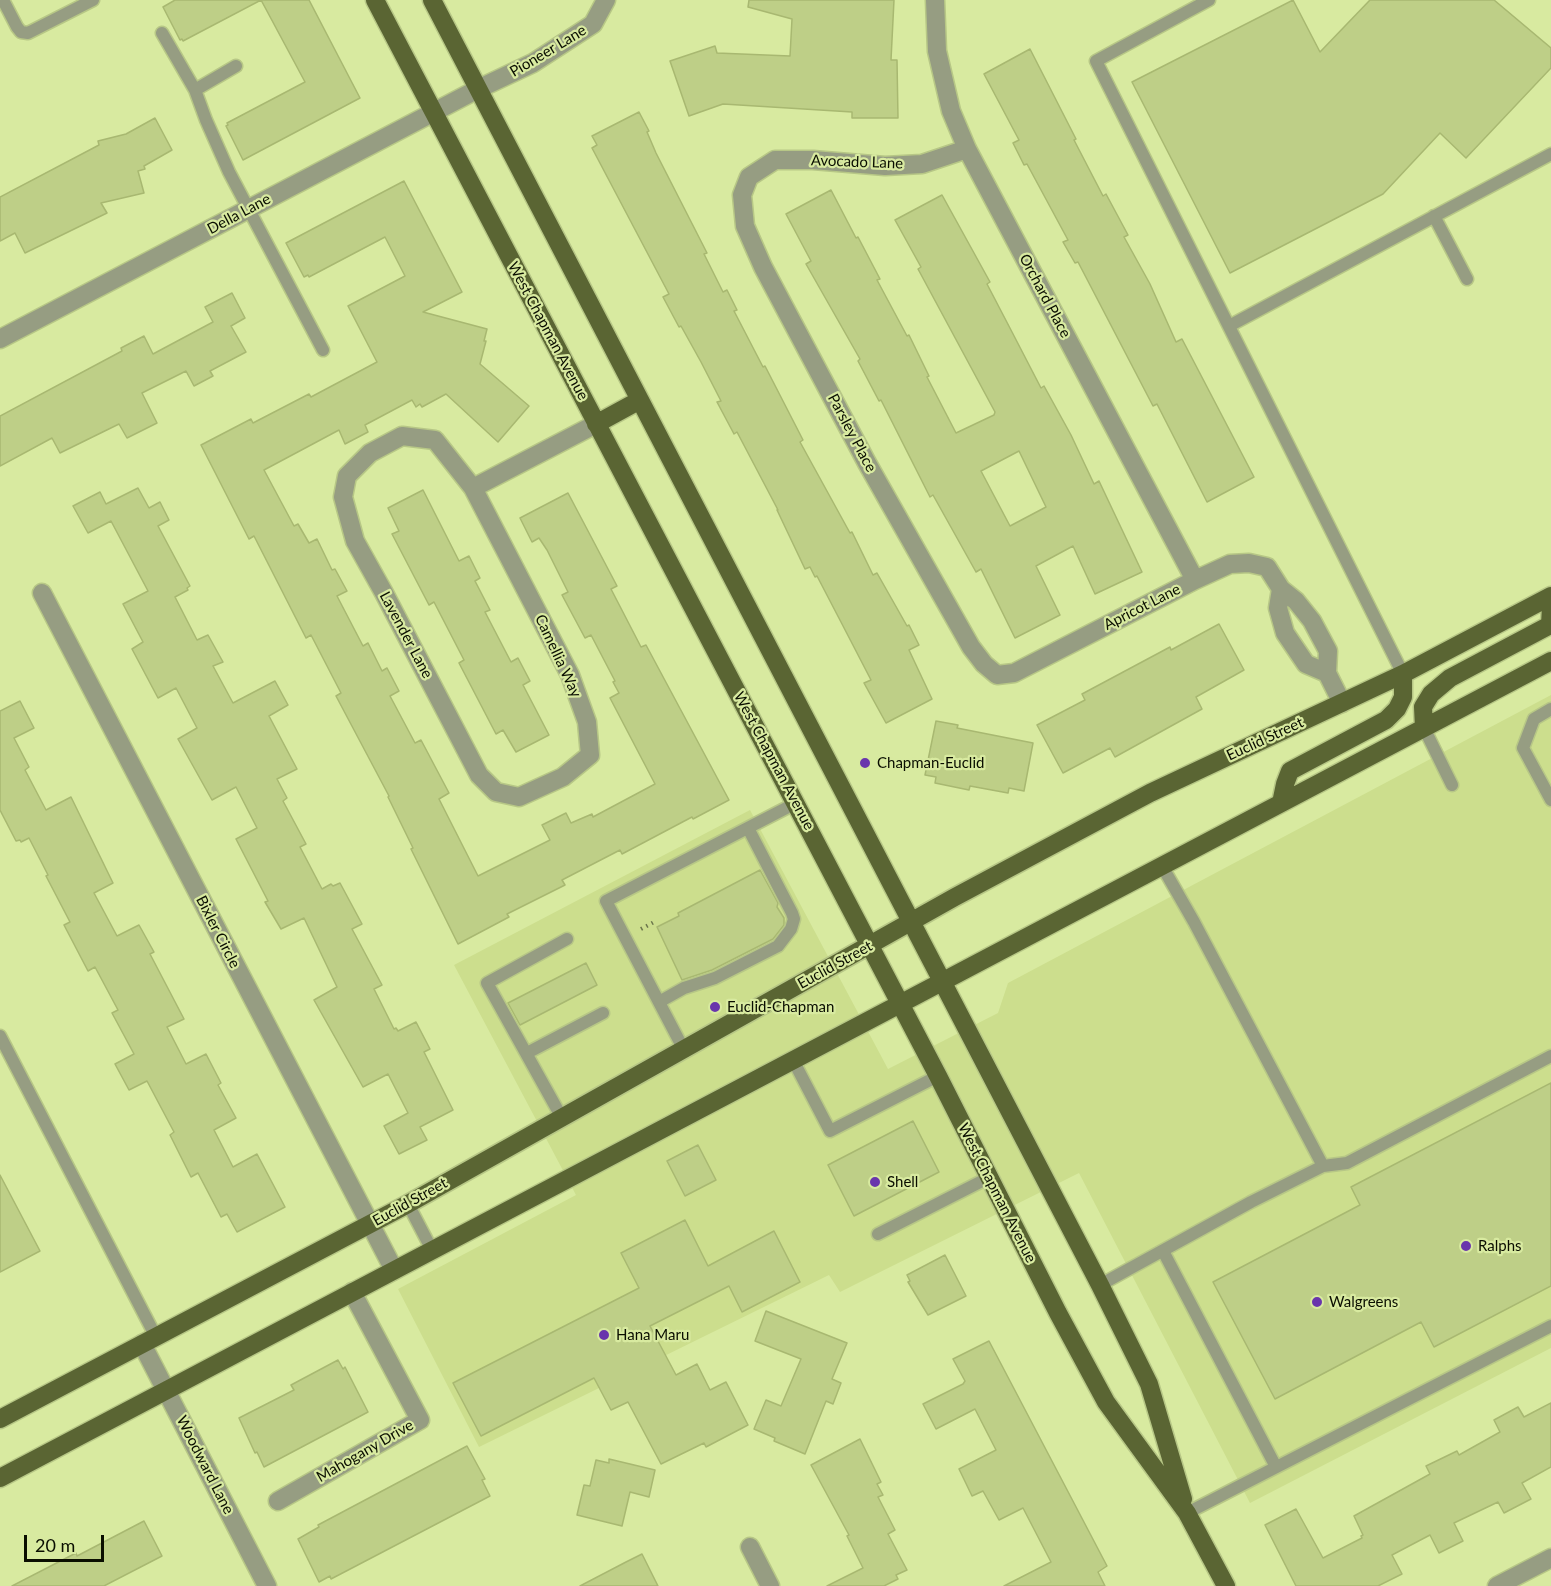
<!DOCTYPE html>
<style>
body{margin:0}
#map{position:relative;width:1551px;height:1586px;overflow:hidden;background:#d8eaa0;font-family:Lato,sans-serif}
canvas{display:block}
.scale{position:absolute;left:24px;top:1535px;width:80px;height:27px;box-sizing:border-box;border:3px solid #0a0e00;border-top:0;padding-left:8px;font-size:18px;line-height:21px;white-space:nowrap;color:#0a0e00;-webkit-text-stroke:4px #d8eaa0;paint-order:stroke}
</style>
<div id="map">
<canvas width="1551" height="1586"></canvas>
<div class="scale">20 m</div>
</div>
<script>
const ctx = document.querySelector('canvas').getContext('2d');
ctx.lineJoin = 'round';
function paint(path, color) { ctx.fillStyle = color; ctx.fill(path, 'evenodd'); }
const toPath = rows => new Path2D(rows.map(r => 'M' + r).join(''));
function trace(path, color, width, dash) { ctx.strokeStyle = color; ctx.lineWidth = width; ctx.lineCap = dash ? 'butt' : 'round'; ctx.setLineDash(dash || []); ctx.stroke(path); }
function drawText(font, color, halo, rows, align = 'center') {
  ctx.font = font + ' Lato,sans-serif'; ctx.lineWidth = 4.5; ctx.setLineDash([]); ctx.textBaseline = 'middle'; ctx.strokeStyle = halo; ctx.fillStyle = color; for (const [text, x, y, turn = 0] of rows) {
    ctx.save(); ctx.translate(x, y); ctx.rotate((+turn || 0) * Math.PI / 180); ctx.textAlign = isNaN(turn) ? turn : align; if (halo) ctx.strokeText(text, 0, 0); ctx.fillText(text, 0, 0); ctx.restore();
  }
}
const built = toPath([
 [1551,695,1551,1348,1250,1503,1079,1173,840,1292,829,1275,479,1447,398,1289,576,1195,454,965,750,810,888,1069,998,1013,1008,983]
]);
const building = toPath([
 [175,0,309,0,360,98,243,160,226,126,228,125,227,123,305,82,261,0,183,41,182,39,180,40,163,7,175,0],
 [749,0,894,0,891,60,897,60,898,118,852,118,852,112,723,104,689,116,670,61,715,46,717,53,790,56,792,19,748,7,749,0],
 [1293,0,1320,52,1370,0,1494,0,1551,48,1551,68,1466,158,1440,133,1383,194,1230,273,1132,82,1293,0],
 [1030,49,1076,139,1074,140,1103,196,1106,194,1128,235,1124,237,1150,284,1176,342,1182,339,1254,477,1207,502,1157,404,1153,406,1078,262,1075,263,1063,242,1068,240,1027,164,1024,165,1013,143,1019,140,984,74,1030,49],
 [639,112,649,131,647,132,656,153,707,253,704,254,723,292,727,290,737,310,734,311,763,367,765,366,803,440,800,442,850,533,852,532,873,575,877,573,907,626,909,625,919,645,909,650,932,699,886,723,864,683,871,680,842,624,817,576,815,577,810,567,805,569,777,510,778,510,737,432,734,434,717,402,721,401,701,362,681,326,679,327,663,297,669,294,592,148,597,145,592,136,639,112],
 [155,118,172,150,144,166,145,169,138,171,144,193,101,203,107,213,25,253,15,233,0,241,0,197,99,145,98,141,126,134,155,118],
 [404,181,462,292,423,312,487,329,484,341,486,341,480,364,529,406,498,442,446,394,422,407,420,404,416,407,412,400,365,425,368,432,345,444,339,430,264,470,294,526,298,524,309,543,317,539,332,570,335,569,347,591,337,596,363,646,368,643,382,671,387,668,399,691,390,696,415,743,421,740,449,793,439,799,478,876,550,840,542,825,566,813,571,823,592,814,593,817,655,784,610,698,619,693,613,682,615,681,591,635,585,638,562,595,568,592,547,550,539,538,532,542,520,518,568,493,617,586,611,589,641,647,646,645,729,800,693,819,692,817,622,854,620,850,562,880,565,885,507,914,509,917,458,944,411,849,413,848,388,797,389,796,336,696,341,693,311,635,306,638,254,536,249,539,201,445,251,419,253,423,309,394,311,397,377,362,348,306,405,276,385,237,309,277,308,275,304,277,286,243,404,181],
 [831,190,856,238,858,237,880,279,877,280,907,336,909,335,929,376,927,377,956,433,994,415,995,412,918,269,921,267,895,220,942,195,990,282,987,284,1012,332,1041,388,1044,386,1071,435,1094,484,1099,481,1142,572,1095,594,1073,546,1036,566,1060,615,1015,638,981,569,976,572,933,495,930,497,881,400,879,401,858,361,860,359,806,264,811,261,786,214,831,190],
 [1019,451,1046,507,1010,526,981,471,1019,451],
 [232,293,245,318,231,326,246,352,210,371,213,376,194,386,186,371,142,393,157,423,127,438,119,424,60,453,52,438,0,466,0,416,122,351,121,348,144,336,153,354,213,322,205,307,232,293],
 [138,488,149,508,160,502,169,520,158,526,190,586,187,588,188,590,175,597,197,640,208,635,223,662,213,666,233,703,275,681,288,705,269,716,297,769,277,779,287,798,283,801,306,844,300,847,322,889,331,884,333,886,340,883,362,924,352,929,382,985,374,989,394,1029,396,1028,398,1031,416,1022,430,1049,424,1052,453,1110,420,1127,427,1140,399,1154,384,1126,408,1113,388,1074,363,1087,314,1000,337,987,304,918,281,929,265,902,268,901,236,839,257,828,236,787,212,800,178,739,197,728,176,688,158,698,132,649,143,642,123,604,148,591,111,521,88,533,73,506,100,492,106,504,138,488],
 [423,490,459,561,469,556,480,578,475,581,490,610,485,612,511,662,518,658,530,681,523,685,549,735,516,752,503,730,496,734,459,663,464,660,434,602,429,605,392,534,399,531,388,508,423,490],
 [1219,624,1244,670,1196,697,1202,709,1115,757,1110,748,1063,773,1037,725,1085,700,1082,694,1170,647,1171,650,1219,624],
 [20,701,34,728,14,738,29,767,25,770,46,810,71,797,113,883,94,893,117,936,139,925,154,952,150,954,184,1019,167,1027,186,1064,206,1054,221,1083,218,1085,236,1118,214,1130,233,1167,257,1154,285,1207,237,1232,227,1214,221,1217,198,1173,191,1177,170,1135,174,1132,147,1081,129,1090,115,1064,134,1054,112,1013,118,1010,95,967,88,971,64,925,70,922,46,876,48,875,29,838,21,842,20,840,16,841,0,810,0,711,20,701],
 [936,721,958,725,957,728,1033,743,1024,791,1009,788,1008,793,970,786,969,790,935,783,936,777,925,775,936,721],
 [760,870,778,903,777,907,784,918,784,925,773,939,712,970,682,980,657,927,679,916,678,913,760,870],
 [586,963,597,985,520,1025,508,1003,586,963],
 [1551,1083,1551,1286,1434,1347,1421,1322,1275,1399,1213,1282,1360,1205,1351,1187,1551,1083],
 [913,1121,939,1172,854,1216,828,1165,913,1121],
 [698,1145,716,1180,685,1196,667,1161,698,1145],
 [0,1175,40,1251,0,1272,0,1175],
 [685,1220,708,1266,774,1231,800,1282,742,1312,729,1286,650,1326,676,1375,697,1364,710,1390,726,1382,748,1425,706,1447,704,1443,661,1464,628,1402,611,1410,594,1378,481,1436,453,1383,639,1288,621,1253,685,1220],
 [945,1255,966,1296,928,1315,908,1282,910,1281,907,1275,945,1255],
 [766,1311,847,1343,832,1379,841,1383,833,1404,826,1401,805,1454,774,1441,775,1438,754,1429,766,1400,781,1406,801,1359,755,1341,766,1311],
 [989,1341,1107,1566,1098,1572,1105,1586,1004,1586,1051,1562,1023,1508,999,1520,983,1491,972,1496,959,1469,996,1450,975,1409,936,1429,923,1404,963,1384,965,1381,953,1359,989,1341],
 [338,1360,343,1369,345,1367,368,1412,264,1467,257,1452,255,1453,239,1418,294,1390,291,1385,338,1360],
 [1551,1403,1551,1467,1522,1483,1531,1499,1504,1513,1498,1502,1454,1523,1463,1541,1439,1553,1430,1535,1392,1555,1402,1574,1378,1586,1296,1586,1265,1525,1296,1509,1323,1558,1362,1538,1361,1536,1363,1535,1354,1516,1430,1474,1426,1466,1457,1451,1459,1455,1500,1432,1494,1420,1518,1407,1524,1417,1551,1403],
 [860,1439,881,1482,877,1484,883,1495,878,1497,895,1530,888,1534,907,1570,896,1575,898,1579,884,1586,827,1586,863,1568,847,1536,849,1535,811,1465,860,1439],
 [467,1446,485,1479,482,1480,490,1496,331,1579,330,1576,319,1582,298,1539,319,1527,318,1525,467,1446],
 [609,1459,655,1470,649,1497,630,1492,622,1526,577,1515,584,1485,590,1486,596,1460,609,1463,609,1459],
 [144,1521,162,1556,104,1586,12,1586,76,1553,77,1556,144,1521],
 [642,1554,658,1586,580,1586,626,1562,642,1554]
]);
const path = toPath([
 [641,929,656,921]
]);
const lane = toPath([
 [3,0,17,27,21,32,28,33,93,0],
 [1209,0,1096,61,1403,674],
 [162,33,195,90],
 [236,66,195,90,206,120,229,172,323,350],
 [1434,216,1467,279],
 [1229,326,1551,154],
 [1551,709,1534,719,1523,748,1551,800],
 [1424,728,1452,785],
 [1162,866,1194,922,1323,1166],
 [659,1002,684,988,715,978,778,946,791,929,794,919,792,913,748,828],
 [0,1036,156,1337],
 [684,1050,606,901,796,803],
 [527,1053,603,1013],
 [793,1060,830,1131,938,1076],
 [562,1118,487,983,567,939],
 [408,1204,432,1250],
 [878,1234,990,1177],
 [1163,1251,1276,1467],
 [1100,1285,1251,1202,1323,1166,1347,1163,1551,1056],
 [1187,1513,1551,1326]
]);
const street = toPath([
 [935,0,937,51,951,111,967,149,1195,580],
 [967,149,922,164,885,166,813,160,775,160,749,177,742,195,745,226,763,267,867,463,971,647,984,664,997,675,1014,673,1195,580,1230,564,1249,563,1267,567,1281,589,1296,601,1312,621,1328,651,1327,673,1342,703],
 [0,339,478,89,533,63,593,24,606,0],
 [402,436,435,440,473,488,570,675,587,722,590,755,563,777,519,797,496,792,479,775,384,593,355,541,343,497,347,476,370,453,402,436],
 [473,488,596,424],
 [1281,589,1278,608,1285,633,1306,664,1327,673],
 [42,593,394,1270],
 [142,1344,267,1586],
 [278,1501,420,1420,352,1292],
 [750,1547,770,1586],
 [1497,1586,1551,1558]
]);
const primary = toPath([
 [375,0,938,1076,1058,1313,1106,1402,1187,1513,1226,1586],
 [432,0,1100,1285,1149,1384,1183,1499],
 [596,424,640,400],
 [1424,728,1423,707,1431,694,1450,678,1550,625,1551,606],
 [1281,803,1285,784,1290,771,1386,720,1397,709,1403,697,1403,674],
 [0,1419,408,1204,955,897,1150,793,1403,674,1551,596],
 [0,1478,1551,661]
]);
const markers = [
 [865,763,6,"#6935ac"],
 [715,1007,6,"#6935ac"],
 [875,1182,6,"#6935ac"],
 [1466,1246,6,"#6935ac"],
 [1317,1302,6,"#6935ac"],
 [604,1335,6,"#6935ac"]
];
const streetNames = [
 ["Pioneer Lane",548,51,-31],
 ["Avocado Lane",857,162,2],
 ["Della Lane",239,214,-28],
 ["Orchard Place",1045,296,62],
 ["West Chapman Avenue",548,331,62],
 ["Parsley Place",852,433,62],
 ["Apricot Lane",1142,607,-27],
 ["Lavender Lane",406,635,62],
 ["Camellia Way",558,656,65],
 ["Euclid Street",1265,739,-25],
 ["West Chapman Avenue",774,761,62],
 ["Bixler Circle",218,932,63],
 ["Euclid Street",835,965,-29],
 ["West Chapman Avenue",997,1193,63],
 ["Euclid Street",410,1202,-29],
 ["Mahogany Drive",365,1451,-30],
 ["Woodward Lane",205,1465,63]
];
const poiNames = [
 ["Chapman-Euclid",877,763],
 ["Euclid-Chapman",727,1007],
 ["Shell",887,1182],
 ["Ralphs",1478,1246],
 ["Walgreens",1329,1302],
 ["Hana Maru",616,1335]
];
paint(built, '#ccde8d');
paint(building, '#becf87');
trace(building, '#a8b871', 1.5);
trace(lane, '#b7c786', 15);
trace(street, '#b7c786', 21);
trace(primary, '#b7c786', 21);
trace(path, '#6c764c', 4, [1.5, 4.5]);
trace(lane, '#969d82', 12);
trace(street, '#969d82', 18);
trace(primary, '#5a6533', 18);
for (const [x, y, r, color] of markers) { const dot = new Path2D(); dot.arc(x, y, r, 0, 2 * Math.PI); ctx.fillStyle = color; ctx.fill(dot); trace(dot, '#d8eaa0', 2); }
drawText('15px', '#0a0e00', '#d8eaa0', streetNames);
drawText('15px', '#0a0e00', '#d8eaa0', poiNames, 'left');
</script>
